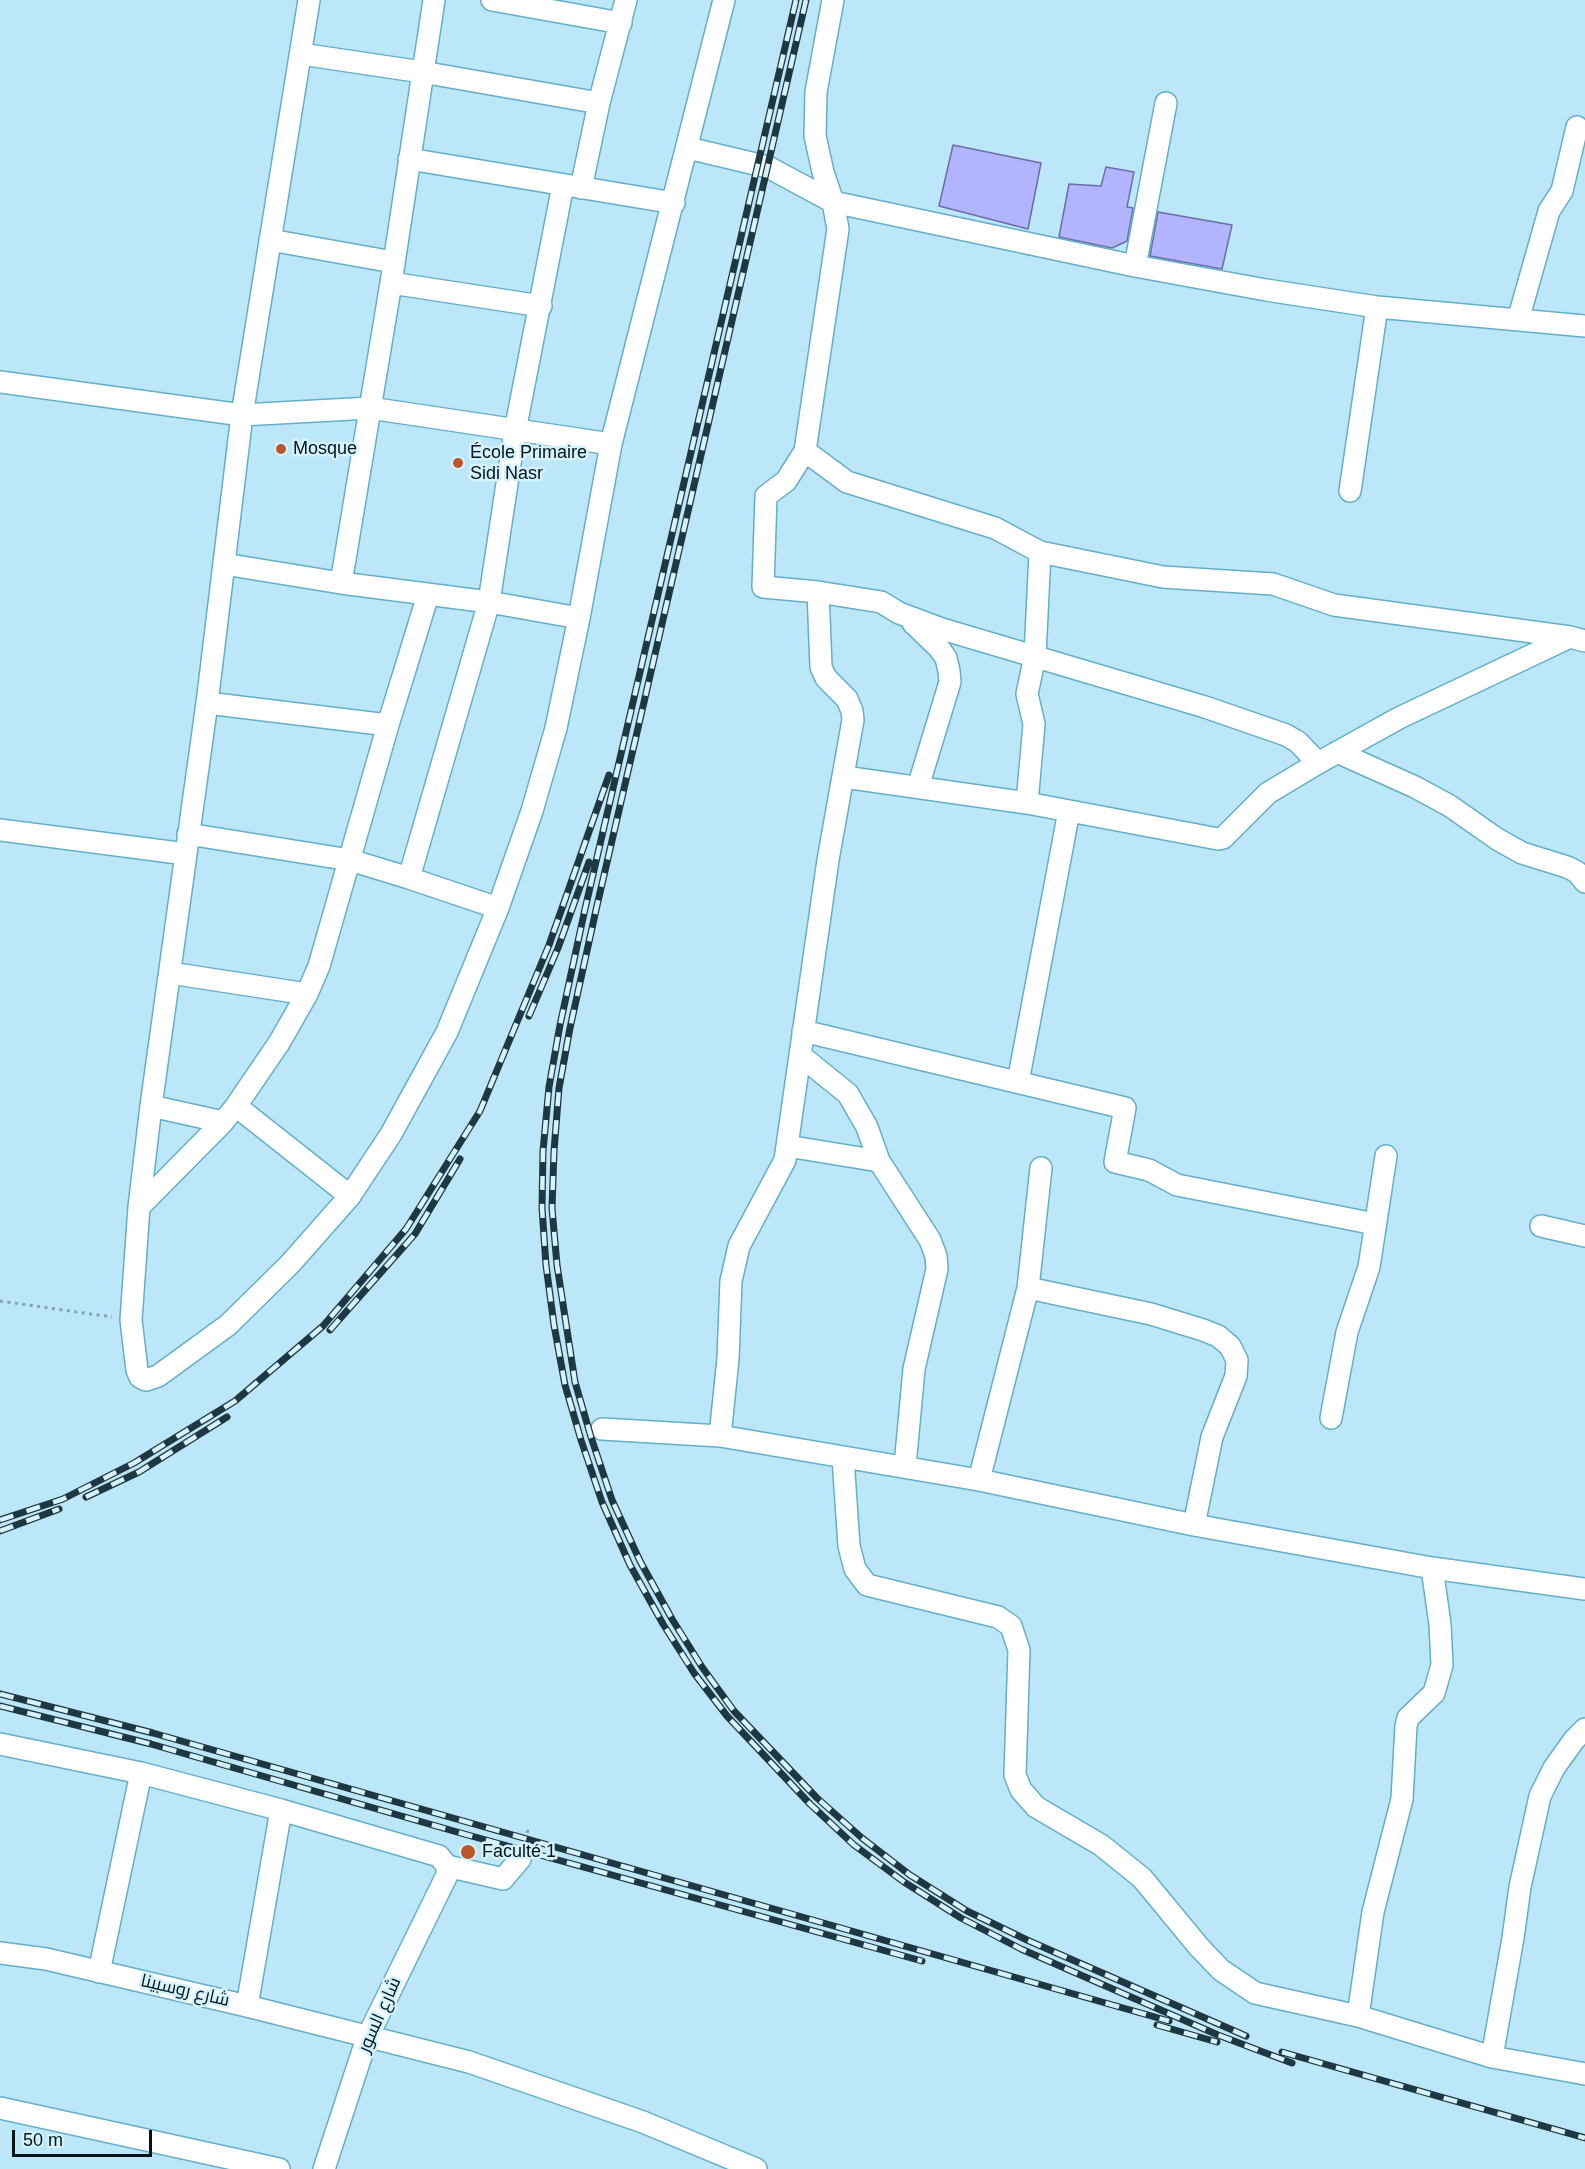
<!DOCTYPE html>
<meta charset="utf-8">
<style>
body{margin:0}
#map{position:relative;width:1585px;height:2169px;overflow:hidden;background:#bbe7f8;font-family:Arial,sans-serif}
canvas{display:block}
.scale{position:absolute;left:12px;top:2130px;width:140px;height:27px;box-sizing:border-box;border:3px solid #00141c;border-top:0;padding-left:8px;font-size:18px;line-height:21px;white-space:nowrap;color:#00141c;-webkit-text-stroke:4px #d5f2fd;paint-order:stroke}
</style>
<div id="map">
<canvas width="1585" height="2169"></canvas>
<div class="scale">50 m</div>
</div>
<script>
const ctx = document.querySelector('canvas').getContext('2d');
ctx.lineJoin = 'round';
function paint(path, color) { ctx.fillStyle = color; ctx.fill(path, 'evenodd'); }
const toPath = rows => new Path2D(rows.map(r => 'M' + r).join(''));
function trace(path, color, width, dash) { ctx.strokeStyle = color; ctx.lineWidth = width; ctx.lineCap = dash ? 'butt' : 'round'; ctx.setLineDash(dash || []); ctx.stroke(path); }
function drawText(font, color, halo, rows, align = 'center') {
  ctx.font = font + ' Arial,Cairo,sans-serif'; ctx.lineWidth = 5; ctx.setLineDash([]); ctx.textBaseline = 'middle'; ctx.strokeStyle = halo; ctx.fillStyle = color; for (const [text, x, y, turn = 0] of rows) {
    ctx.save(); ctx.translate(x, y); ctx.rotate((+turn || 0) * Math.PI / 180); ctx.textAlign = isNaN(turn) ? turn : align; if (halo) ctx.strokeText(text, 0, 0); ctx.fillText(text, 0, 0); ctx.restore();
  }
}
const building = toPath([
 [953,145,1041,163,1028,229,939,206,953,145],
 [1106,167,1134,172,1127,207,1133,208,1127,241,1112,248,1059,237,1069,184,1101,186,1106,167],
 [1158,212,1232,225,1222,269,1150,256,1158,212]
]);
const path = toPath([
 [0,1301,112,1317],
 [525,1840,529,1826]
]);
const minor = toPath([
 [309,0,242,415,207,703,151,1106,139,1207,131,1320,137,1370,140,1377,146,1380,158,1376,228,1325,290,1264,350,1196,391,1134,447,1032,498,908,532,811,556,728,579,618,611,444,724,0],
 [492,0,621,23],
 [301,54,422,72,599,103],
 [688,148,768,167,833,202,1135,266,1266,290,1377,307,1585,326],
 [409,159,674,203],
 [581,188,599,103,626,0],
 [270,240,393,262],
 [1135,266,1166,103],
 [391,283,541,306],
 [1518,320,1549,211,1562,191,1577,127],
 [0,382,242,415,370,408,611,444],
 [805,451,847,482,995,528,1040,552,1163,577,1273,584,1334,605,1570,637,1585,641],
 [1350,491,1377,307],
 [224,564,341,583,489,602,579,618],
 [341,583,391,283,434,0],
 [818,592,881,602,899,613,942,629,1205,707,1286,735,1298,742,1318,763],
 [913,623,939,648,946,658,949,671,950,682,918,787],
 [207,703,388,725],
 [1337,752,1415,787,1450,806,1497,839,1522,853,1567,867,1577,872,1585,882],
 [844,777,1027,803,1218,839,1223,838,1268,793,1318,763,1399,718,1570,637],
 [1027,803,1034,724,1027,694,1035,656,1040,552],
 [0,830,186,854],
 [188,834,350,860,409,878,498,908],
 [409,878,489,602,515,431,563,185],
 [170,973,307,994],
 [803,1031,1125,1108,1115,1162,1149,1170,1177,1185,1375,1224],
 [800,1055,848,1094,867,1127,879,1161,930,1240,936,1256,937,1269,914,1369,905,1466],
 [1018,1082,1069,811],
 [151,1106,223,1122],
 [236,1106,350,1196],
 [787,1146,879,1161],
 [139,1207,223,1122,236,1106,279,1043,307,994,319,966,388,725,428,595],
 [1541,1226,1585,1236],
 [1028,1288,1151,1314,1203,1330,1218,1336,1230,1346,1237,1360,1236,1376,1212,1437,1194,1525],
 [1331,1418,1347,1332,1369,1267,1386,1156],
 [602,1429,720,1436,979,1480,1194,1525,1432,1568,1585,1589],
 [720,1436,728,1359,731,1281,739,1246,785,1160,828,860,853,720,852,711,847,699,826,678,821,667,818,592,763,587,766,496,786,481,805,451,838,229,833,202,823,172,815,136,816,92,833,0],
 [843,1458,849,1546,855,1569,867,1585,998,1617,1011,1626,1019,1650,1015,1775,1021,1790,1036,1807,1101,1845,1142,1878,1199,1947,1221,1970,1255,1993,1358,2016,1492,2057],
 [979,1480,1028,1288,1041,1168],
 [1585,1729,1574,1740,1554,1768,1540,1796,1520,1887,1513,1938,1492,2057,1585,2074],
 [0,1744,141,1773,281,1810,439,1856,447,1866,503,1879,520,1859],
 [0,1953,46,1959,247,2006,469,2062,643,2122,756,2169],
 [99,1972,141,1773],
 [247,2006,281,1810],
 [1358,2016,1373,1912,1402,1799,1406,1726,1408,1718,1434,1693,1442,1665,1440,1624,1432,1568],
 [0,2108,279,2169],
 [324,2169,367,2038,447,1875,447,1866]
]);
const rail = toPath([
 [796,0,585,909,560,1025,549,1087,543,1151,542,1208,546,1265,554,1325,565,1385,581,1440,602,1502,630,1565,663,1624,694,1673,727,1716,810,1804,854,1845,904,1882,961,1918,1021,1949,1218,2035,1292,2063],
 [806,0,596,910,570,1028,559,1088,554,1151,552,1208,557,1265,575,1382,591,1437,612,1500,640,1561,672,1619,702,1667,734,1711,817,1798,862,1838,910,1875,967,1911,1027,1940,1246,2036],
 [529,1016,558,948,589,862],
 [330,1330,415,1234,460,1159],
 [86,1497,139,1472,227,1417],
 [0,1520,63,1499,134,1463,235,1401,323,1326,406,1229,480,1111,549,945,609,775],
 [0,1531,59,1509],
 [0,1694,153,1733,1169,2021],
 [0,1706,151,1744,457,1832,922,1961],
 [1157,2025,1217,2042],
 [1282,2052,1585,2138]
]);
const markers = [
 [281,449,6,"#bb5529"],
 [458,463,6,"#bb5529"],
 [468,1852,8,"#bb5529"]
];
const poiNames = [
 ["Mosque",293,449],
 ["École Primaire",470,453],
 ["Sidi Nasr",470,474],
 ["Faculté 1",482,1852]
];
const streetNames = [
 ["شارع روسبينا",185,1991,13],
 ["شارع السور",380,2015,-66]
];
paint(building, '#b2b5fe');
trace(building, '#6c6da4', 1.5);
trace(minor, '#63afc9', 24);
trace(path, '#80a4b2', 3, [3, 4.5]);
trace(minor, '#fff', 21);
trace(rail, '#1f3740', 7);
trace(rail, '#d5f2fd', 4.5, [14]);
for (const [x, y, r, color] of markers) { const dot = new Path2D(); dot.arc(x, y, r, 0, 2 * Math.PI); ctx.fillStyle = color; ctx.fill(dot); trace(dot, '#d5f2fd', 2); }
drawText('18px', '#00141c', '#d5f2fd', poiNames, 'left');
drawText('18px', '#00141c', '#d5f2fd', streetNames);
</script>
